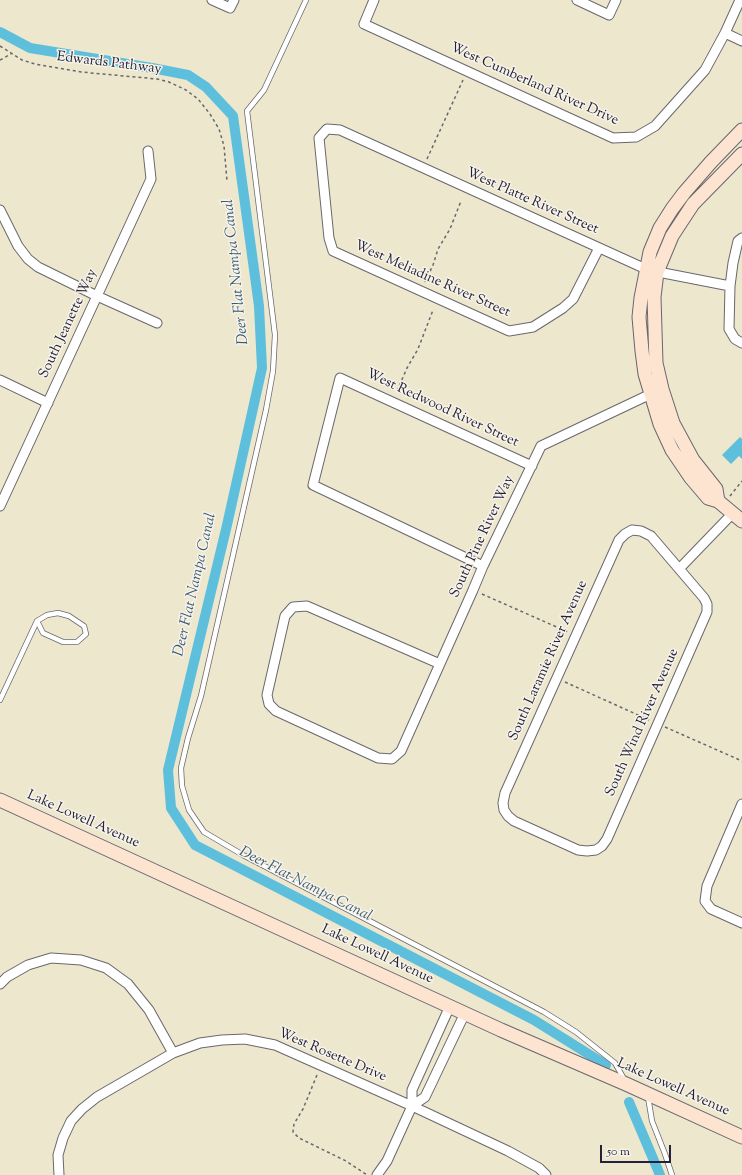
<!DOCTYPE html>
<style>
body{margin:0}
#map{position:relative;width:742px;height:1175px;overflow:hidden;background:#ede7cd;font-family:"Sorts Mill Goudy",serif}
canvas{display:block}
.scale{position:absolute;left:600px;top:1145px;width:71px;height:18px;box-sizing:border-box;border:2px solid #22223b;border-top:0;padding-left:5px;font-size:12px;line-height:14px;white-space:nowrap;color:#22223b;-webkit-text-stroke:3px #f7f3e8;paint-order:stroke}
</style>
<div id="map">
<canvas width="742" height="1175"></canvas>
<div class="scale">50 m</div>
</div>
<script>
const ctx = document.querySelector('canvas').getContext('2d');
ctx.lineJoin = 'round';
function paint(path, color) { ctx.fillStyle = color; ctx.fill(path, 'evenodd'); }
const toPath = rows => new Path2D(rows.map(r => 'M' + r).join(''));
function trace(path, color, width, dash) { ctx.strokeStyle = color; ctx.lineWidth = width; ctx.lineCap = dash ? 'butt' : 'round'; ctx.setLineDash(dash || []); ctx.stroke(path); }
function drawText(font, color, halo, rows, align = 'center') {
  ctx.font = font + ' "Sorts Mill Goudy",serif'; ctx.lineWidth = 3; ctx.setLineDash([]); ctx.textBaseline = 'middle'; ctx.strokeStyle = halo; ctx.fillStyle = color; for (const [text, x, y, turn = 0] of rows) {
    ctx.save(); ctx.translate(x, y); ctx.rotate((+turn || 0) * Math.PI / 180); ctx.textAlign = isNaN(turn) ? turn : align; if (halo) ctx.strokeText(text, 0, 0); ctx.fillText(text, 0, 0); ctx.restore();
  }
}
const water = toPath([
 [740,437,742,439,742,459,739,456,731,464,722,455]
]);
const canal = toPath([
 [0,32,30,48,152,68,188,75,206,87,233,116,259,306,262,368,227,525,168,770,171,808,195,845,534,1020,606,1065],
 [629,1102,660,1175]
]);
const path = toPath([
 [0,46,22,60,35,64,81,72,157,79,169,82,186,90,198,99,210,114,219,129,224,146,227,181],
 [0,60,11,54],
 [427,159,463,80],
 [425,282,433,265,438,249,450,229,461,201],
 [397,391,407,368,418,349,433,310],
 [730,496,742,481],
 [482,594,568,632],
 [565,682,649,720],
 [665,727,742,761],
 [317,1075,303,1109,294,1124,293,1132,299,1138,346,1161,367,1175]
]);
const lane = toPath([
 [306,0,264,90,247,111,275,335,273,371,266,410,201,696,188,738,181,768,182,786,189,810,204,832,243,855,544,1012,576,1032,615,1063,624,1079],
 [58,613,69,616,84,626,86,634,77,642,63,642,43,633,37,621,47,615,58,613],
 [0,700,37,621],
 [648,1097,652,1121,665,1154,672,1175]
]);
const street = toPath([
 [212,0,230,8,234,0],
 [374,0,364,24,613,138,636,137,655,126,705,70,725,33,740,0],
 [577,0,609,15,616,0],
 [725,33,742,41],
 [0,210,18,246,28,259,38,267,97,296,157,323],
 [742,238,738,241,733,263,730,286,729,329,735,339,742,343],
 [599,248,573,299,563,308,533,327,509,331,333,251,329,238,319,138,327,129,340,130,648,270,730,286],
 [0,380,48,403],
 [0,506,151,179,148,151],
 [632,530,641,531,651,536,704,598,707,604,707,612,607,839,602,846,596,850,587,851,578,850,514,821,508,816,504,810,503,803,505,793,619,540,625,534,632,530],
 [483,566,313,485,340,378,532,466],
 [679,569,733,513],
 [440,664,307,606,293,607,285,616,267,695,269,704,276,711,378,758,392,759,401,751,473,590,483,566,541,446,655,392],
 [742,804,707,886,705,901,711,909,742,923],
 [0,984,7,977,28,965,51,958,81,960,106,968,128,984,149,1010,173,1053],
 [450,1006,412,1090,412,1106,425,1097,465,1013],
 [59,1175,58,1155,63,1138,71,1121,82,1109,97,1097,173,1053,200,1043,222,1040,245,1039,275,1045,412,1106,508,1151,539,1168,546,1175],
 [377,1175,387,1161,412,1106]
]);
const secondary = toPath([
 [742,130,711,162,684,193,672,209,660,228,650,252,641,298,639,317,642,351,645,374,660,424,672,450,691,478,708,498,718,501,742,521],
 [718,501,716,489,693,460,673,423,662,389,656,363,654,297,657,272,672,236,693,204,742,154],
 [0,800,501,1030,626,1084,742,1137]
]);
const streetNames = [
 ["Edwards Pathway",109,64,7],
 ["West Cumberland River Drive",534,85,24],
 ["West Platte River Street",532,202,24],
 ["West Meliadine River Street",432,280,24],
 ["South Jeanette Way",69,324,-65],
 ["West Redwood River Street",442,409,25],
 ["South Pine River Way",483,537,-65],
 ["South Laramie River Avenue",549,661,-66],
 ["South Wind River Avenue",643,723,-66],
 ["Lake Lowell Avenue",83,820,24],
 ["Lake Lowell Avenue",377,955,25],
 ["West Rosette Drive",332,1056,23],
 ["Lake Lowell Avenue",673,1088,24]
];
const waterNames = [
 ["Deer Flat Nampa Canal",237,272,-96],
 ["Deer Flat Nampa Canal",196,585,-77],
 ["Deer Flat Nampa Canal",305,885,27]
];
paint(water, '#5ebfdc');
trace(canal, '#5ebfdc', 10);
trace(lane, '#69676e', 6);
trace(street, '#69676e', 11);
trace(secondary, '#69676e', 15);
trace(path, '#69676e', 1.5, [3, 3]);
trace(lane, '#fff', 4.5);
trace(street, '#fff', 9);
trace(secondary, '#fde4d1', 13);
drawText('14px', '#22223b', '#f7f3e8', streetNames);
drawText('italic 15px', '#375973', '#f7f3e8', waterNames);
</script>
